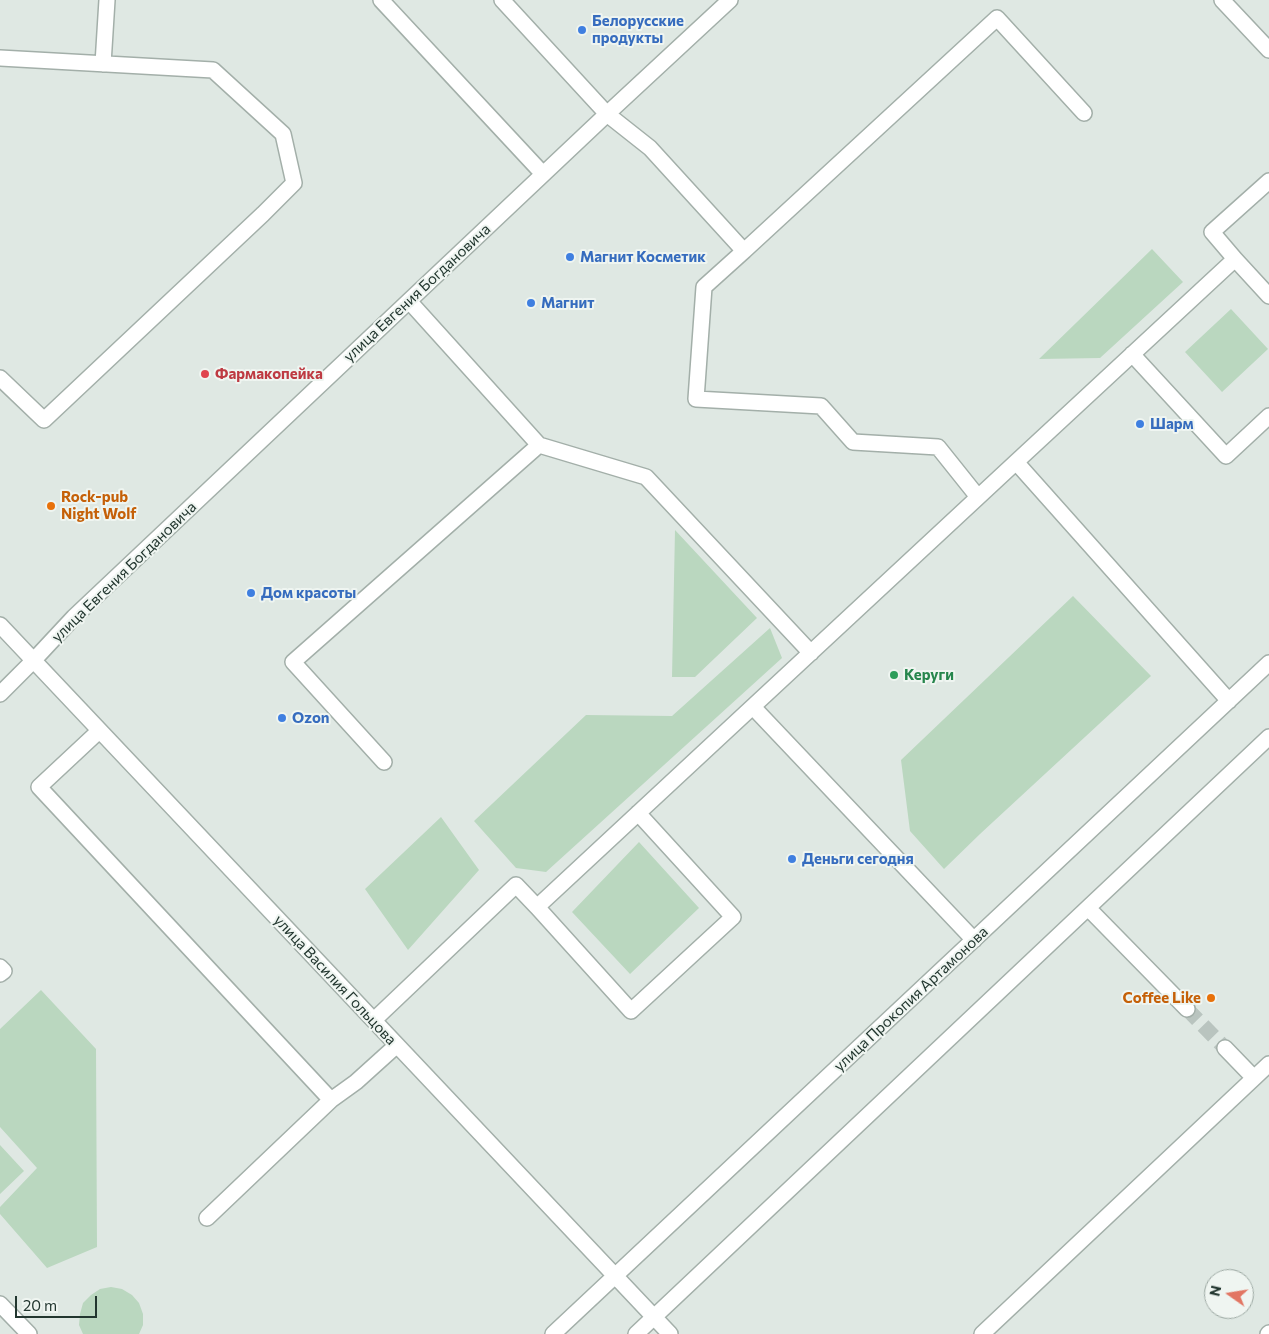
<!DOCTYPE html>
<meta charset="utf-8">
<style>
body{margin:0}
#map{position:relative;width:1269px;height:1334px;overflow:hidden;background:#dfe8e3;font-family:Commissioner,sans-serif}
canvas{display:block}
.north{position:absolute;left:1204px;top:1269px;width:50px;height:50px;box-sizing:border-box;background:#eff5f1;border:1px solid #9da9a3;border-radius:50%;rotate:283deg;font-size:14px;font-weight:700;line-height:20px;text-align:center;color:#22362f}
.north::after{content:'';display:block;margin:auto;width:18px;height:22px;background:#e27663;clip-path:polygon(50% 0,100% 100%,50% 72%,0 100%)}
.scale{position:absolute;left:15px;top:1296px;width:82px;height:22px;box-sizing:border-box;border:2px solid #22362f;border-top:0;padding-left:6px;font-size:15px;line-height:18px;white-space:nowrap;color:#22362f;-webkit-text-stroke:4px #eff5f1;paint-order:stroke}
</style>
<div id="map">
<canvas width="1269" height="1334"></canvas>
<div class="north">N</div>
<div class="scale">20 m</div>
</div>
<script>
const ctx = document.querySelector('canvas').getContext('2d');
ctx.lineJoin = 'round';
function paint(path, color) { ctx.fillStyle = color; ctx.fill(path, 'evenodd'); }
const toPath = rows => new Path2D(rows.map(r => 'M' + r).join(''));
function trace(path, color, width, dash) { ctx.strokeStyle = color; ctx.lineWidth = width; ctx.lineCap = dash ? 'butt' : 'round'; ctx.setLineDash(dash || []); ctx.stroke(path); }
function drawText(font, color, halo, rows, align = 'center') {
  ctx.font = font + ' Commissioner,sans-serif'; ctx.lineWidth = 4; ctx.setLineDash([]); ctx.textBaseline = 'middle'; ctx.strokeStyle = halo; ctx.fillStyle = color; for (const [text, x, y, turn = 0] of rows) {
    ctx.save(); ctx.translate(x, y); ctx.rotate((+turn || 0) * Math.PI / 180); ctx.textAlign = isNaN(turn) ? turn : align; if (halo) ctx.strokeText(text, 0, 0); ctx.fillText(text, 0, 0); ctx.restore();
  }
}
const green = toPath([
 [1152,249,1183,282,1100,358,1039,359],
 [1231,309,1268,349,1222,392,1185,352],
 [675,530,757,618,695,677,672,677],
 [1073,596,1151,676,980,834,944,869,910,831,901,760],
 [770,628,782,658,546,872,516,868,474,821,586,715,672,716],
 [441,817,479,870,408,950,365,889],
 [639,842,699,908,630,974,572,912],
 [41,990,96,1049,97,1247,47,1268,0,1214,0,1207,37,1168,0,1127,0,1029],
 [0,1145,24,1171,0,1194],
 [111,1287,122,1289,132,1295,139,1303,143,1314,143,1325,139,1334,83,1334,79,1325,80,1314,83,1303,91,1295,100,1289]
]);
const minorTunnel = toPath([
 [1187,1009,1225,1048]
]);
const minor = toPath([
 [381,0,543,174],
 [502,0,607,114,650,148,744,251,704,287,696,399,821,406,853,442,938,447,978,497],
 [1222,0,1269,50],
 [0,58,213,70,283,134,294,183,263,214,44,420,0,378],
 [103,64,107,0],
 [744,251,997,18,1084,113],
 [1235,259,1269,296],
 [1132,354,1226,456,1269,416],
 [539,445,646,477,811,653],
 [0,625,670,1334],
 [0,694,33,661,74,617,607,114,730,0],
 [1229,701,1016,462,1235,259,1212,232,1269,181],
 [753,707,974,940],
 [99,731,39,787,331,1100],
 [384,762,293,662,539,445,409,301],
 [537,907,631,1011,733,917,638,813],
 [1088,908,1187,1009],
 [0,967,4,971,0,974],
 [374,1020,516,885,537,907,1016,462],
 [1225,1048,1254,1078],
 [207,1218,331,1100,356,1082,397,1045],
 [0,1304,29,1334],
 [553,1334,1269,663],
 [636,1334,1269,737],
 [982,1334,1269,1064],
 [1268,1334,1269,1333]
]);
const markers = [
 [582,30,5,"#3f7fe0"],
 [570,257,5,"#3f7fe0"],
 [531,303,5,"#3f7fe0"],
 [205,374,5,"#e0444e"],
 [1140,424,5,"#3f7fe0"],
 [51,506,5,"#e8710a"],
 [251,593,5,"#3f7fe0"],
 [894,675,5,"#2e9e5b"],
 [282,718,5,"#3f7fe0"],
 [792,859,5,"#3f7fe0"],
 [1211,998,5,"#e8710a"]
];
const shopNames = [
 ["Белорусские",592,21],
 ["продукты",592,38],
 ["Магнит Косметик",580,257],
 ["Магнит",541,303],
 ["Шарм",1150,424],
 ["Дом красоты",261,593],
 ["Ozon",292,718],
 ["Деньги сегодня",802,859]
];
const streetNames = [
 ["улица Евгения Богдановича",417,293,-43],
 ["улица Евгения Богдановича",124,572,-44],
 ["улица Василия Гольцова",335,980,47],
 ["улица Прокопия Артамонова",911,999,-43]
];
const healthNames = [
 ["Фармакопейка",215,374]
];
const foodNames = [
 ["Rock-pub",61,497],
 ["Night Wolf",61,514],
 ["Coffee Like",1201,998,"right"]
];
const leisureNames = [
 ["Керуги",904,675]
];
paint(green, '#bad7bf');
trace(minorTunnel, '#b9c4bf', 15, [15, 8]);
trace(minor, '#a3afa9', 18);
trace(minor, '#fff', 15);
for (const [x, y, r, color] of markers) { const dot = new Path2D(); dot.arc(x, y, r, 0, 2 * Math.PI); ctx.fillStyle = color; ctx.fill(dot); trace(dot, '#eff5f1', 2); }
drawText('bold 15px', '#366cbe', '#eff5f1', shopNames, 'left');
drawText('15px', '#22362f', '#eff5f1', streetNames);
drawText('bold 15px', '#be3a42', '#eff5f1', healthNames, 'left');
drawText('bold 15px', '#c56008', '#eff5f1', foodNames, 'left');
drawText('bold 15px', '#27864d', '#eff5f1', leisureNames, 'left');
</script>
